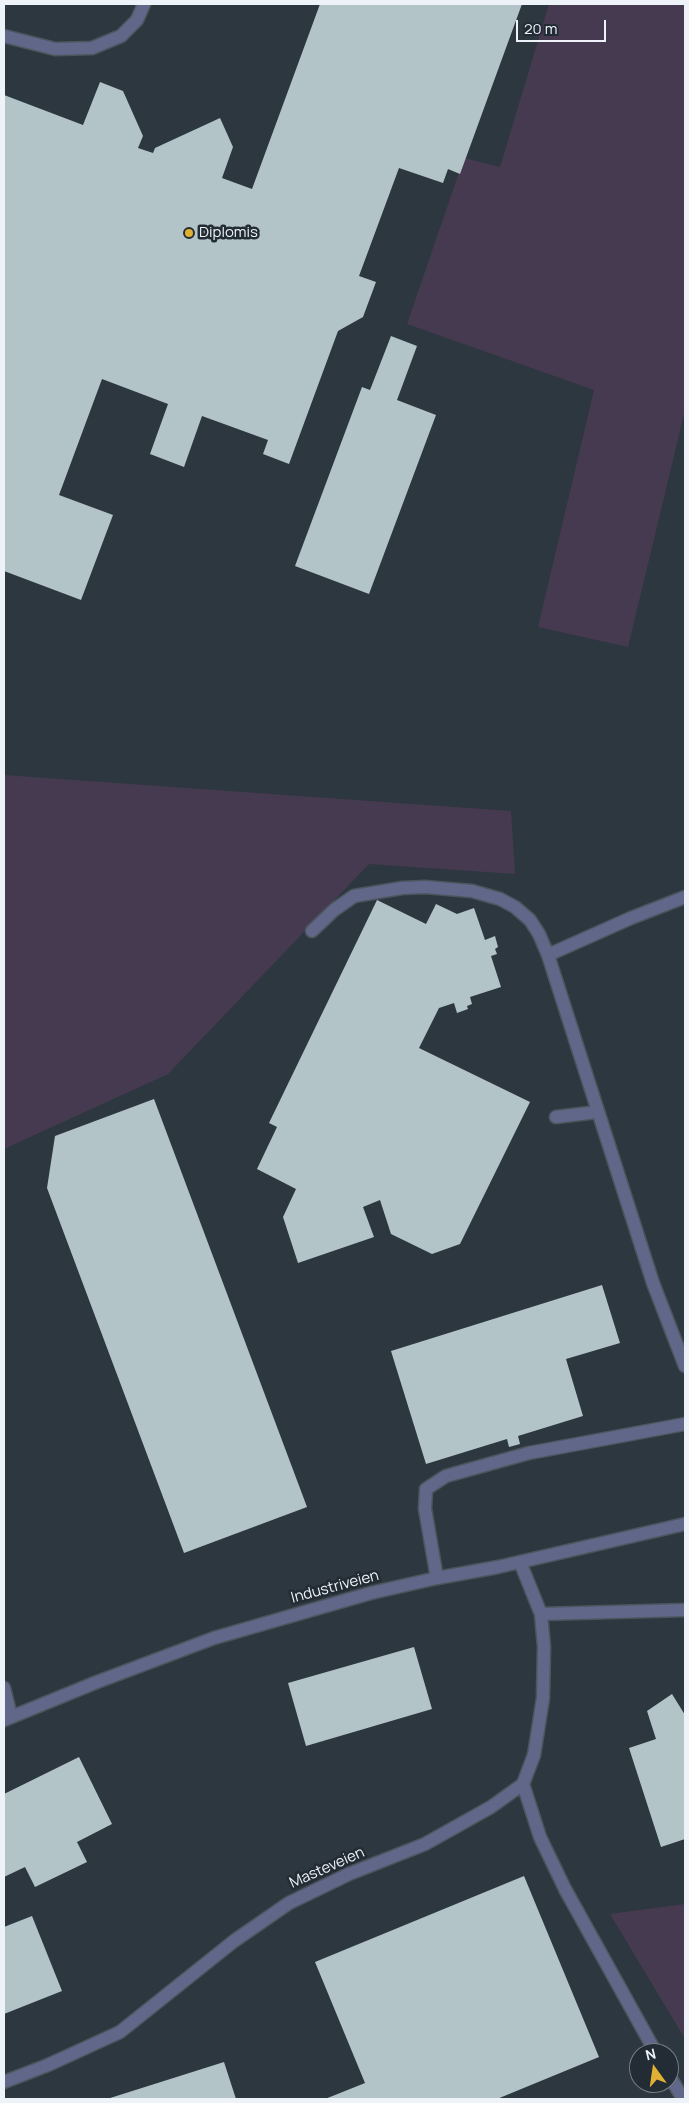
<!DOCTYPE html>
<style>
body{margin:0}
#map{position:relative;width:689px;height:2103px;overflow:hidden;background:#2d373f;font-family:Manrope,sans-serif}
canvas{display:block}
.frame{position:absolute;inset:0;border:5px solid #edf3f9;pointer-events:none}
.north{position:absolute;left:629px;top:2043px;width:50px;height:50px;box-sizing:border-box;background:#232c35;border:1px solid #747c83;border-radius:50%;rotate:346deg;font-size:14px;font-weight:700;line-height:20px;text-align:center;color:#edf3f9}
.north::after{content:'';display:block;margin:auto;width:18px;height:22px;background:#dfb034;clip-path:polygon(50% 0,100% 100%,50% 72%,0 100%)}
.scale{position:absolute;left:516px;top:20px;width:90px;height:22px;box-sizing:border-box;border:2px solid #edf3f9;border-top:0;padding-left:6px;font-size:15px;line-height:18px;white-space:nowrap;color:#edf3f9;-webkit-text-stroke:4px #232c35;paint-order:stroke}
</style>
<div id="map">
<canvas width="689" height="2103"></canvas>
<div class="frame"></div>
<div class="north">N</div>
<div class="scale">20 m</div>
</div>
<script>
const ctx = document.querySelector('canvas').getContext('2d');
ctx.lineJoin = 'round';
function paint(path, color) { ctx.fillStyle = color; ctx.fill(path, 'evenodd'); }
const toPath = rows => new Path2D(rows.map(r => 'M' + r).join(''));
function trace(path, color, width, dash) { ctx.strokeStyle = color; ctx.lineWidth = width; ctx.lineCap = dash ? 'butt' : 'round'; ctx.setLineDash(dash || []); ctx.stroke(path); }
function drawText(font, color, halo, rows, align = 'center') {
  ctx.font = font + ' Manrope,sans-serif'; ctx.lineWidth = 5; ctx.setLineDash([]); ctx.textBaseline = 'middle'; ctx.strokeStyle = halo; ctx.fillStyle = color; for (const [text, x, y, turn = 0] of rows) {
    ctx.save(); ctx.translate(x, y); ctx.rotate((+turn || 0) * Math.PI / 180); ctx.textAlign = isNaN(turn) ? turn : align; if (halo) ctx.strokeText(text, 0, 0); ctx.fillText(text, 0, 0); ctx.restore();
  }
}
const green = toPath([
 [549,4,685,4,685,410,628,647,538,627,594,390,407,324,464,158,500,167],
 [4,775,511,811,515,874,369,864,168,1074,4,1149],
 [685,1904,685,2039,610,1914]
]);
const building = toPath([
 [320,4,522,4,460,174,448,169,443,183,399,168,359,276,376,282,363,317,338,331,289,464,263,454,268,440,202,416,184,467,150,454,168,404,102,379,59,495,113,515,81,600,4,571,4,95,83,125,100,82,123,91,143,136,138,148,153,153,155,148,220,118,233,147,222,178,252,189],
 [391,336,417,346,397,400,436,415,369,594,295,566,362,387,370,390],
 [377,900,426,924,436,904,457,914,474,908,485,940,495,936,498,947,495,949,497,954,491,956,501,987,470,997,472,1004,467,1006,468,1009,457,1013,454,1003,439,1008,419,1048,530,1102,460,1244,432,1254,391,1234,380,1200,363,1207,374,1237,298,1263,283,1217,296,1189,257,1169,277,1127,269,1123],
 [154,1099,307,1507,184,1553,47,1188,55,1136],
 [602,1285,620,1343,566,1359,583,1416,518,1436,520,1444,509,1447,507,1439,426,1464,391,1351],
 [414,1647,432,1709,306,1746,288,1683],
 [672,1694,685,1715,685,1839,661,1847,629,1748,656,1739,647,1711],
 [79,1757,112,1824,77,1842,87,1862,35,1887,25,1867,4,1877,4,1794],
 [524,1876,599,2057,497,2099,325,2099,365,2083,315,1962],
 [32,1916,62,1991,4,2014,4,1927],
 [224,2062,236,2099,107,2099]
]);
const lane = toPath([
 [4,36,55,49,92,48,121,36,137,20,144,4],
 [312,931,334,910,354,896,402,888,425,887,472,891,500,899,515,907,530,920,539,934,548,955,631,918,685,897],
 [556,1117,597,1112],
 [520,1562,541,1614,685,1610],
 [437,1578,425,1509,426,1489,446,1476,529,1453,685,1424],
 [4,1688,11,1716],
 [523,1784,540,1837,565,1889,656,2053],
 [669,2075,683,2099],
 [4,2082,48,2065,120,2032,234,1941,289,1903,349,1874,425,1844,491,1807,523,1784,534,1755,543,1698,544,1647,541,1614]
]);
const street = toPath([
 [548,955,653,1283,685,1366],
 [4,1720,97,1682,214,1638,371,1593,437,1578,498,1567,685,1524]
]);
const markers = [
 [189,233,5,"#dfb034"]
];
const poiNames = [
 ["Diplomis",199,233]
];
const streetNames = [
 ["Industriveien",335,1587,-15],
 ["Masteveien",327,1868,-24]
];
paint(green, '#463a51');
paint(building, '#b3c4c8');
trace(lane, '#4c555d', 15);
trace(street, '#4c555d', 15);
trace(lane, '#616789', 12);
trace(street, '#616789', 12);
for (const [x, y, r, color] of markers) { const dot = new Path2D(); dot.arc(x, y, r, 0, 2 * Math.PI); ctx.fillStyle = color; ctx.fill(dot); trace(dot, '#232c35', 2); }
drawText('15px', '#edf3f9', '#232c35', poiNames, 'left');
drawText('15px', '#edf3f9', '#232c35', streetNames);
</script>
